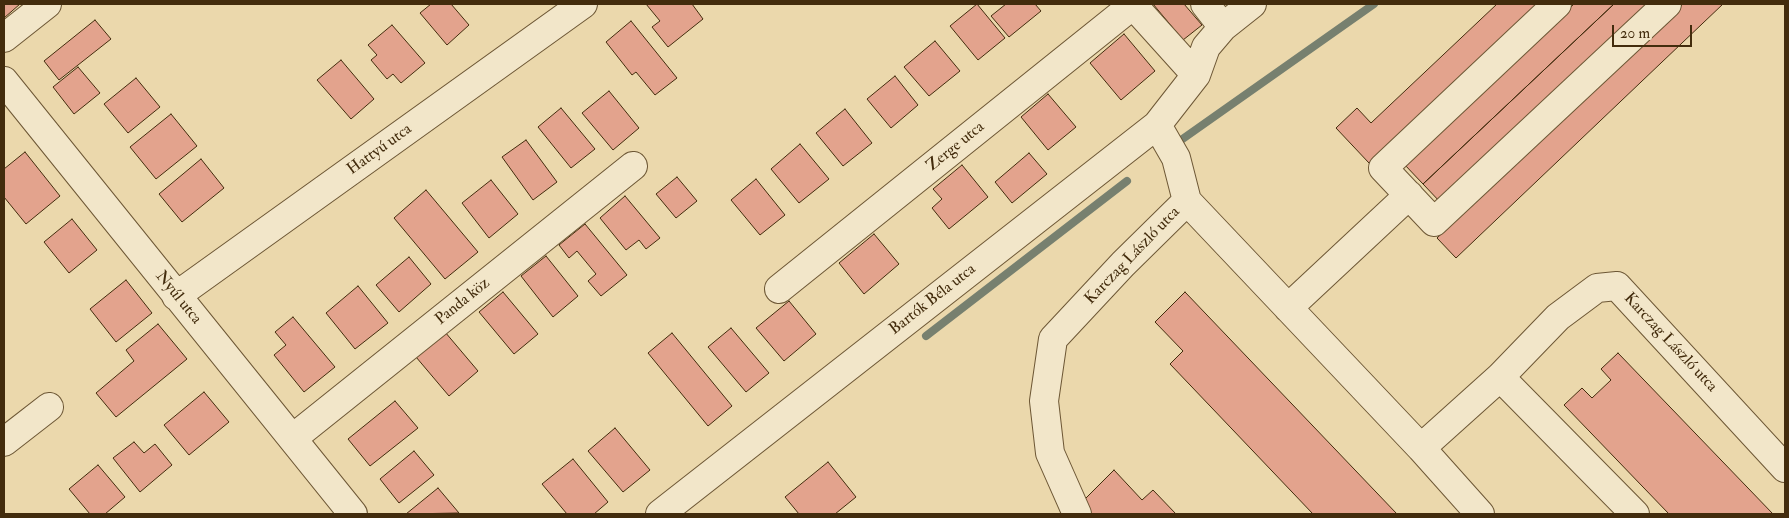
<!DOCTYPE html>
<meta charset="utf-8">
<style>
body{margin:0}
#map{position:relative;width:1789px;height:518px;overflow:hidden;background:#ebd8ac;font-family:"IM FELL Double Pica",serif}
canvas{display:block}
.frame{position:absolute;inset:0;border:5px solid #432c0d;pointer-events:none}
.scale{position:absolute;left:1612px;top:25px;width:80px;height:22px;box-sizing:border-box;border:2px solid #432c0d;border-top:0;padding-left:6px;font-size:15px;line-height:18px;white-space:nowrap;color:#432c0d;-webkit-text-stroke:4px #f2e6c9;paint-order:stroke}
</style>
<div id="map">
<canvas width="1789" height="518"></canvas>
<div class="frame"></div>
<div class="scale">20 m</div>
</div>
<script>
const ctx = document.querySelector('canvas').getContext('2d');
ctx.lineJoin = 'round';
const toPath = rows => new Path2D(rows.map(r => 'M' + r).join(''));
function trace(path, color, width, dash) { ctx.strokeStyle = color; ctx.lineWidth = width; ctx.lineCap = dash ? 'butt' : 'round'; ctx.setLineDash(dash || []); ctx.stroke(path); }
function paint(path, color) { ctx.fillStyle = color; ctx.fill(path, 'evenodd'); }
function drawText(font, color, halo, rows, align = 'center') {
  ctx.font = font + ' "IM FELL Double Pica",serif'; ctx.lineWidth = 4.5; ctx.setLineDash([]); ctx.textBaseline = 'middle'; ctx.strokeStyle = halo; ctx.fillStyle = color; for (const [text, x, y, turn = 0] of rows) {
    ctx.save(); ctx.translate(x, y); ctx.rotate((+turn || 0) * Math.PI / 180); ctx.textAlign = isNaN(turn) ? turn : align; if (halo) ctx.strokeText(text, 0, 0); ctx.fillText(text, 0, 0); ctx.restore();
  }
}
const stream = toPath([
 [1174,145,1374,4],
 [926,336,1127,181]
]);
const building = toPath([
 [4,4,20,4,4,18,4,4],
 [431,4,451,4,469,25,447,45,420,13,431,4],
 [646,4,692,4,703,19,668,47,652,27,660,21,646,4],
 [977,4,1005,38,978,60,950,26,977,4],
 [1006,4,1035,4,1041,11,1009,37,991,16,1006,4],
 [1153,4,1184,4,1202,25,1183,40,1153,4],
 [1497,4,1538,4,1369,163,1336,128,1357,108,1371,123,1497,4],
 [1574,4,1614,4,1423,184,1404,164,1574,4],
 [1614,4,1654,4,1442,204,1423,184,1614,4],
 [1683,4,1723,4,1456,258,1437,238,1683,4],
 [95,20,111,39,59,80,44,61,95,20],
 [631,21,677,78,655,95,636,72,632,75,606,42,631,21],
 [392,25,425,63,401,83,393,74,387,79,371,60,377,55,368,45,392,25],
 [1124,34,1155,71,1121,100,1090,63,1124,34],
 [935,41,960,71,929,96,904,67,935,41],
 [341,60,374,99,351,119,317,80,341,60],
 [78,67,100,93,74,114,53,87,78,67],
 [895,76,918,105,891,128,867,99,895,76],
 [136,78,160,107,128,133,104,104,136,78],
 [609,91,639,128,613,150,582,113,609,91],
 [1048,94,1076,127,1048,150,1021,117,1048,94],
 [561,108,595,149,571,168,538,127,561,108],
 [845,109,872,143,843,166,816,133,845,109],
 [171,114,197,146,156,179,130,147,171,114],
 [526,140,557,182,533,200,502,157,526,140],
 [800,144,829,179,799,203,771,169,800,144],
 [25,152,60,196,26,224,4,197,4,169,25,152],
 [1029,153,1047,174,1012,203,995,182,1029,153],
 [201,159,224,188,182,222,159,194,201,159],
 [962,165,988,197,949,229,932,208,942,199,933,189,962,165],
 [677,177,697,201,676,218,656,194,677,177],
 [756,179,785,215,760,235,731,200,756,179],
 [491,180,518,214,489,238,462,203,491,180],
 [426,190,478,252,445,279,394,218,426,190],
 [625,196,660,238,646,249,639,240,626,250,600,218,625,196],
 [72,219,97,250,69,273,44,242,72,219],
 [585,224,627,275,601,296,588,281,596,274,577,251,569,258,559,245,585,224],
 [874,234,899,264,864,294,839,263,874,234],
 [546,256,578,296,553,317,521,276,546,256],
 [409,257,431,284,399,312,376,285,409,257],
 [126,280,152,313,116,342,90,309,126,280],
 [358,286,388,323,355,349,326,313,358,286],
 [503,292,538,334,514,354,479,312,503,292],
 [1185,292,1397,514,1313,514,1170,364,1183,351,1155,322,1185,292],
 [789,301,816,334,784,361,756,328,789,301],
 [293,317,335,367,304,392,274,355,286,345,275,332,293,317],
 [158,324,187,359,116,417,96,393,134,361,126,350,158,324],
 [731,328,769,373,746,392,708,347,731,328],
 [445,332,478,371,449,396,416,357,445,332],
 [672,333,732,406,708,426,648,353,672,333],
 [1618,353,1773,514,1669,514,1564,405,1582,388,1592,398,1611,380,1601,369,1618,353],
 [204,392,229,422,189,455,164,425,204,392],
 [395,401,418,428,370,466,348,439,395,401],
 [615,428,650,470,623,492,588,451,615,428],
 [134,442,144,453,155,444,172,465,140,492,113,458,134,442],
 [414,451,434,475,399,503,380,479,414,451],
 [573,459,608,502,594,514,567,514,542,484,573,459],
 [828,462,856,497,835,514,799,514,785,497,828,462],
 [98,465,125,497,105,514,90,514,69,489,98,465],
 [1114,470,1142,500,1153,490,1176,514,1090,514,1080,504,1114,470],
 [438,488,459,513,406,514,438,488]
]);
const minor = toPath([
 [1132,4,1196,75],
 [1205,4,1223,27],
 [1557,4,1383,168,1434,222,1667,4],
 [4,38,47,4],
 [4,81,353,514],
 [1157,125,1176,158,1187,201,1421,448,1500,377,1558,317,1597,288,1617,286,1785,468],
 [779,289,1133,5],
 [176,296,583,4],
 [1288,308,1409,195],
 [1500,377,1635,514],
 [293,438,633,166],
 [4,442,49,407],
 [1421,448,1480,514],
 [660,514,1157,125,1196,75,1206,47,1223,27,1252,4],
 [1077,514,1050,453,1044,401,1053,339,1123,264,1187,201]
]);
const streetNames = [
 ["Zerge utca",956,147,-39],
 ["Hattyú utca",380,150,-36],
 ["Karczag László utca",1133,256,-46],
 ["Nyúl utca",178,298,51],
 ["Bartók Béla utca",933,300,-38],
 ["Panda köz",463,302,-39],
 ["Karczag László utca",1670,343,47]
];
trace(stream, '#77806f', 8);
paint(building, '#e3a38d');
trace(building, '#432c0d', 1);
trace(minor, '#6d5735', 30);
trace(minor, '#f2e6c9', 28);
drawText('16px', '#432c0d', '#f2e6c9', streetNames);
</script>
